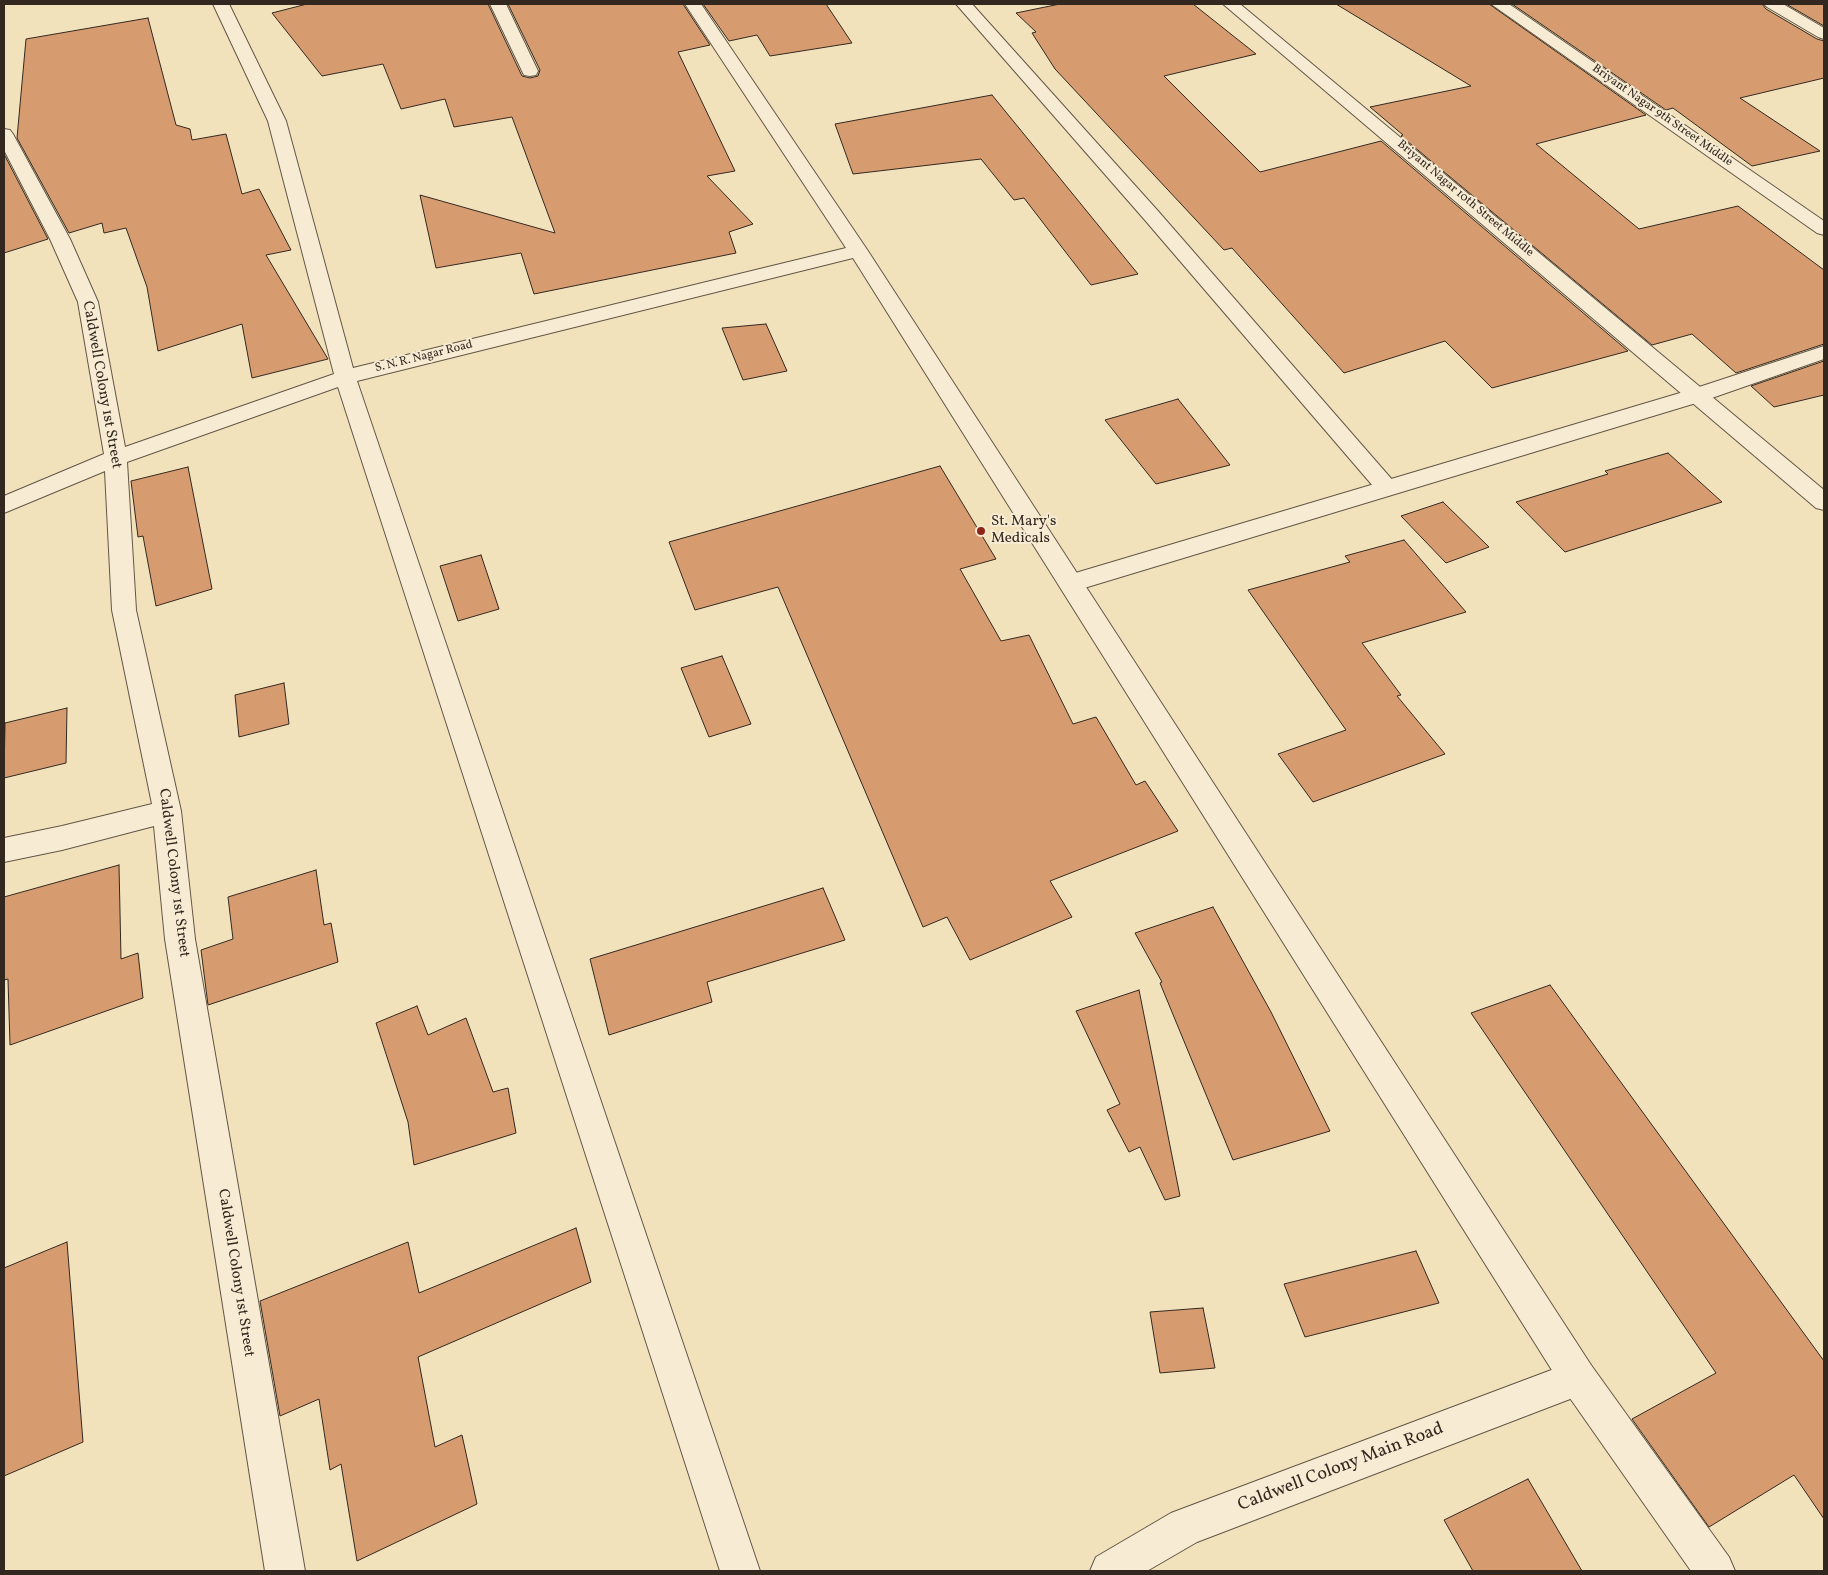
<!DOCTYPE html>
<style>
body{margin:0}
#map{position:relative;width:1828px;height:1575px;overflow:hidden;background:#f2e2bb;font-family:Vollkorn,serif}
canvas{display:block}
.frame{position:absolute;inset:0;border:5px solid #332820;pointer-events:none}
</style>
<div id="map">
<canvas width="1828" height="1575"></canvas>
<div class="frame"></div>
</div>
<script>
const ctx = document.querySelector('canvas').getContext('2d');
ctx.lineJoin = 'round';
function paint(path, color) { ctx.fillStyle = color; ctx.fill(path, 'evenodd'); }
const toPath = rows => new Path2D(rows.map(r => 'M' + r).join(''));
function trace(path, color, width, dash) { ctx.strokeStyle = color; ctx.lineWidth = width; ctx.lineCap = dash ? 'butt' : 'round'; ctx.setLineDash(dash || []); ctx.stroke(path); }
function drawText(font, color, halo, rows, align = 'center') {
  ctx.font = font + ' Vollkorn,serif'; ctx.lineWidth = 4; ctx.setLineDash([]); ctx.textBaseline = 'middle'; ctx.strokeStyle = halo; ctx.fillStyle = color; for (const [text, x, y, turn = 0] of rows) {
    ctx.save(); ctx.translate(x, y); ctx.rotate((+turn || 0) * Math.PI / 180); ctx.textAlign = isNaN(turn) ? turn : align; if (halo) ctx.strokeText(text, 0, 0); ctx.fillText(text, 0, 0); ctx.restore();
  }
}
const building = toPath([
 [307,4,488,4,522,76,530,78,538,76,540,70,508,4,683,4,710,45,678,52,735,171,707,176,753,224,729,232,736,253,534,294,521,253,436,268,420,195,555,233,512,117,454,127,445,99,401,109,383,64,322,76,272,13,307,4],
 [703,4,826,4,852,43,770,56,757,35,729,41,703,4],
 [1060,4,1193,4,1256,54,1164,76,1260,172,1381,141,1628,351,1492,388,1445,341,1344,373,1232,248,1224,250,1055,69,1032,33,1036,32,1016,13,1060,4],
 [1336,4,1489,4,1646,115,1536,144,1639,229,1738,206,1824,270,1824,344,1736,373,1692,334,1652,345,1401,136,1403,135,1370,107,1471,86,1336,4],
 [1512,4,1762,4,1766,9,1817,39,1824,41,1824,78,1740,98,1820,151,1752,166,1673,108,1666,110,1512,4],
 [1786,4,1824,4,1824,26,1786,4],
 [148,18,176,125,190,129,192,140,226,134,242,194,259,189,291,250,266,255,328,359,252,378,242,324,158,351,147,287,126,228,104,233,102,223,69,233,17,138,26,39,148,18],
 [992,95,1138,274,1091,285,1024,198,1014,200,981,159,853,174,835,124,992,95],
 [4,154,48,239,4,253,4,154],
 [766,324,787,371,743,380,722,328,766,324],
 [1824,361,1824,395,1774,407,1751,386,1824,361],
 [1178,399,1230,465,1156,484,1105,420,1178,399],
 [1668,453,1722,502,1565,552,1516,502,1608,474,1605,471,1668,453],
 [940,466,996,559,960,569,1001,641,1029,635,1073,724,1096,717,1136,785,1145,781,1178,831,1050,881,1072,917,970,960,947,917,923,927,778,587,695,610,669,542,940,466],
 [188,467,212,589,156,606,143,536,138,537,131,481,188,467],
 [1443,502,1489,547,1446,563,1401,516,1443,502],
 [1404,540,1466,612,1362,643,1401,695,1397,696,1445,754,1313,802,1278,754,1346,730,1248,590,1350,562,1345,556,1404,540],
 [481,555,499,609,458,621,440,566,481,555],
 [722,656,751,724,709,737,681,668,722,656],
 [284,683,289,724,239,737,235,695,284,683],
 [67,708,66,763,4,778,5,723,67,708],
 [119,865,121,959,138,953,143,998,10,1045,8,979,4,980,4,897,119,865],
 [316,870,324,925,331,923,338,962,208,1005,201,950,233,939,228,897,316,870],
 [823,888,845,940,707,982,712,1002,609,1035,590,959,823,888],
 [1213,907,1271,1012,1330,1131,1233,1160,1160,983,1162,982,1135,933,1213,907],
 [1550,985,1824,1361,1824,1519,1794,1475,1709,1527,1632,1419,1716,1373,1471,1013,1550,985],
 [1139,990,1180,1196,1165,1200,1140,1147,1129,1152,1107,1110,1120,1104,1076,1011,1139,990],
 [417,1006,428,1035,466,1018,493,1092,508,1088,516,1133,414,1165,408,1122,376,1023,417,1006],
 [576,1228,591,1282,418,1357,435,1447,462,1435,477,1504,357,1561,341,1464,330,1470,319,1399,280,1416,260,1301,408,1242,419,1293,576,1228],
 [67,1242,83,1442,4,1476,4,1268,67,1242],
 [1416,1251,1439,1303,1305,1337,1284,1284,1416,1251],
 [1203,1308,1215,1368,1160,1373,1150,1312,1203,1308],
 [1528,1479,1582,1571,1473,1571,1444,1520,1528,1479]
]);
const minor = toPath([
 [213,4,229,4,286,121,353,368,846,248,685,4,701,4,868,251,1591,1365,1729,1557,1735,1571,1691,1571,1565,1391,853,258,357,381,760,1571,720,1571,338,387,127,462,136,610,181,811,195,939,305,1571,265,1571,165,939,154,826,62,850,4,862,4,838,62,826,152,804,112,610,105,471,4,513,4,496,104,454,78,302,50,239,4,150,4,129,10,130,13,134,70,239,98,302,125,447,334,374,268,121,213,4],
 [490,4,506,4,538,71,536,75,530,76,524,75,522,71,490,4],
 [956,4,972,4,1158,211,1395,483,1398,488,1395,493,1387,496,1379,493,1144,219,956,4],
 [1223,4,1240,4,1824,490,1824,510,1816,508,1223,4],
 [1491,4,1509,4,1824,221,1824,235,1817,233,1491,4],
 [1764,4,1783,4,1824,28,1824,39,1818,37,1767,7,1764,4]
]);
const tertiary = toPath([
 [1824,346,1824,359,1706,400,1071,592,1062,589,1059,583,1062,577,1690,390,1824,346],
 [1578,1360,1591,1365,1596,1378,1591,1391,1197,1542,1147,1571,1090,1571,1096,1557,1171,1513,1578,1360]
]);
const markers = [
 [981,531,5,"#8f2418"]
];
const farStreetnames = [
 ["Briyant Nagar 9th Street Middle",1662,116,35],
 ["Briyant Nagar 10th Street Middle",1465,199,40],
 ["S. N. R. Nagar Road",424,357,-14]
];
const streetNames = [
 ["Caldwell Colony 1st Street",101,385,80],
 ["Caldwell Colony 1st Street",173,873,83],
 ["Caldwell Colony 1st Street",235,1273,81]
];
const poiNames = [
 ["St. Mary's",991,522],
 ["Medicals",991,539]
];
const nearStreetnames = [
 ["Caldwell Colony Main Road",1341,1468,-21]
];
paint(building, '#d69c70');
trace(building, '#332820', 1);
trace(minor, '#635647', 2);
trace(tertiary, '#635647', 2);
paint(minor, '#f7ecd3');
paint(tertiary, '#f7ecd3');
for (const [x, y, r, color] of markers) { const dot = new Path2D(); dot.arc(x, y, r, 0, 2 * Math.PI); ctx.fillStyle = color; ctx.fill(dot); trace(dot, '#f7ecd3', 2); }
drawText('12px', '#332820', '#f7ecd3', farStreetnames);
drawText('15px', '#332820', '#f7ecd3', streetNames);
drawText('15px', '#332820', '#f7ecd3', poiNames, 'left');
drawText('18px', '#332820', '#f7ecd3', nearStreetnames);
</script>
